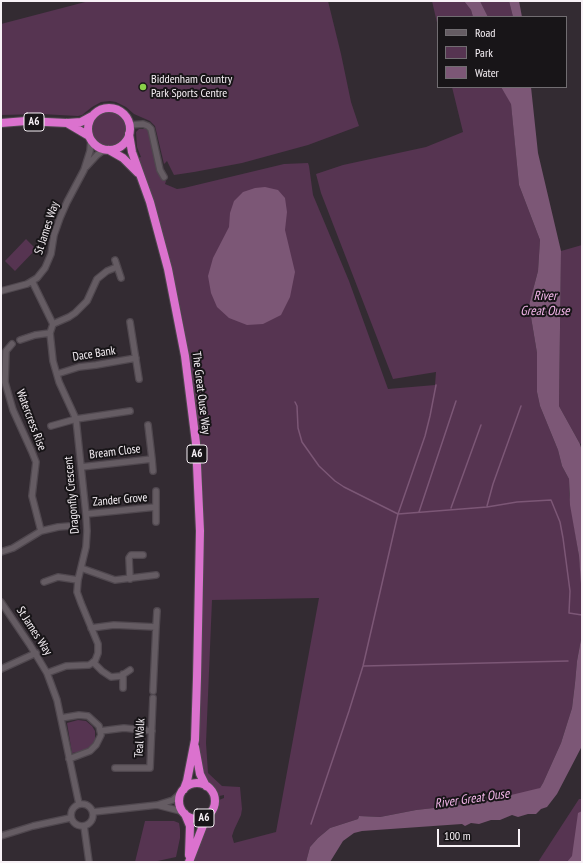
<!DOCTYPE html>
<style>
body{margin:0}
#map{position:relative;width:583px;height:863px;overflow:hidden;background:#332b32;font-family:"PT Sans Narrow",sans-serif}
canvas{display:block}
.frame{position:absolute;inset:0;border:2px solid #f7f1f6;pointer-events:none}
.legend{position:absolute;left:437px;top:16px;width:130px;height:72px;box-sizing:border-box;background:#181518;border:1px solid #716d71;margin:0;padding:5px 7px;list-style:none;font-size:12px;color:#f7f1f6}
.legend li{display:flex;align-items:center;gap:8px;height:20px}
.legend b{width:20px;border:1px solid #716d71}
.scale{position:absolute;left:437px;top:829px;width:83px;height:18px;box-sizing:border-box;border:2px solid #f7f1f6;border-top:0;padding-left:5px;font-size:12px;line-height:14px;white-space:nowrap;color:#f7f1f6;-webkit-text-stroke:3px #181518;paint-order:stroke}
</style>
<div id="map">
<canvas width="583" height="863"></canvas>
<div class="frame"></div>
<ul class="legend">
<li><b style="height:5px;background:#655c63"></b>Road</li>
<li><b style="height:11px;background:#563451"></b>Park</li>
<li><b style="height:11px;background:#7c5776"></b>Water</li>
</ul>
<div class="scale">100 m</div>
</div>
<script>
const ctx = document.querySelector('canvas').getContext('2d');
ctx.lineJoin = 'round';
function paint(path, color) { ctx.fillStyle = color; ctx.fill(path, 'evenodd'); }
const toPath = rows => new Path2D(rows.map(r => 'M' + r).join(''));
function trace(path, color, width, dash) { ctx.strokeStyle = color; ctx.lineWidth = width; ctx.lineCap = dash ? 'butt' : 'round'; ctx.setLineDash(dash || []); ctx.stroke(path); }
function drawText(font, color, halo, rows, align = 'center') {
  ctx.font = font + ' "PT Sans Narrow",sans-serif'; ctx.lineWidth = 4; ctx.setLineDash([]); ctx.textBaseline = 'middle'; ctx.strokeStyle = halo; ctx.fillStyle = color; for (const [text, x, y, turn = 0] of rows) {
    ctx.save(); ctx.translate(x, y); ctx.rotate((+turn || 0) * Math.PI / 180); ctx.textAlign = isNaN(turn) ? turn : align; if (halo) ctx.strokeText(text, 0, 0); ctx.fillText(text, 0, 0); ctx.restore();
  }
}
const green = toPath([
 [89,1,328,1,341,54,351,102,359,126,308,145,242,163,194,172,174,175,167,161,164,164,155,126,150,121,134,114,126,107,116,102,110,101,101,102,92,107,82,115,78,116,41,114,1,115,1,24],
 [432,1,464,1,471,10,473,17,438,17,438,27],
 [480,1,509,1,513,17,488,17],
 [452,87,501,87,511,103,519,185,540,240,538,271,529,305,537,353,537,392,540,406,558,450,562,466,569,479,569,493,579,556,582,587,582,634,577,661,575,683,572,708,561,743,543,783,540,788,537,790,478,803,416,810,380,817,359,816,358,819,330,828,318,838,310,847,306,862,194,862,202,836,209,822,216,810,218,802,219,800,224,798,224,795,219,796,212,786,206,781,200,760,199,727,204,575,203,487,200,443,189,355,181,311,161,228,148,185,138,158,141,157,137,147,136,132,139,129,144,129,145,126,150,131,158,172,166,181,165,184,177,189,184,188,284,164,308,163,309,166,313,195,349,281,388,389,435,385,436,372,393,379,321,193,316,174,343,165,426,147,463,132],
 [319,598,276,832,234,843,232,836,234,830,241,815,242,809,240,787,222,786,208,773,206,743,212,600],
 '92 129a17 17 0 1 1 34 0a17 17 0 1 1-34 0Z',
 [26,239,36,249,15,271,5,261],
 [582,245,582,443,580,444,559,406,561,251],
 [78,720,86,721,92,726,95,731,95,740,92,746,86,751,72,753,67,723],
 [579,799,582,799,582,862,538,862],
 [145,821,174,821,179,823,180,829,180,838,176,857,153,862,135,862]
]);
const water = toPath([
 [464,1,480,1,488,17,473,17,471,10],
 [509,1,519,1,522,17,513,17],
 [501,87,531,87,538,153,561,251,559,406,580,444,582,451,582,598,579,556,570,505,569,479,562,466,558,450,540,406,537,392,537,353,529,305,538,271,540,240,519,185,511,104],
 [265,187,278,190,285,198,287,212,285,230,295,272,290,297,281,315,263,324,247,325,229,318,217,307,211,293,208,276,213,258,229,227,230,213,234,201,243,192,255,188],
 [582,634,582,746,557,794,547,807,541,809,536,814,528,814,518,817,512,815,500,820,491,820,479,824,471,823,465,826,462,824,362,831,354,833,343,841,330,862,306,862,310,847,318,838,330,828,358,819,359,816,380,817,416,810,478,803,540,788,543,783,561,743,572,708,575,683,577,661],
 [582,811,582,862,567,862,572,856,578,813]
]);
const stream = toPath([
 [295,402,297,406,298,428,302,442,319,466,335,481,344,487,398,514,487,507,517,502,551,500,560,522,563,538,570,591,569,613,582,615],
 [487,506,493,484,521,406],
 [451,508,481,425],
 [419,512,456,401],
 [364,666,568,661],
 [311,824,349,711,363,666,398,514,425,436,430,416,436,385]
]);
const minor = toPath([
 [129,125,143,124,148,126,151,129,160,170,164,177],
 [86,167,97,155,105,149],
 [115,260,121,278],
 [32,281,53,324,50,333,53,361,59,382,76,419,86,514,87,531,86,547,78,580,77,592,81,603,98,644,98,653,95,661,89,665,66,666,47,673],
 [1,291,27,284,37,278,45,268,51,254,54,235,60,218,67,202,84,170,90,151,91,140],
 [130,322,139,379],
 [53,324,69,317,75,313,87,301,97,279,107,271,117,267],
 [20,340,35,335,50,333],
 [57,374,79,367,96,365,136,358],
 [51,426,76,419,130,411],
 [152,459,153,471],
 [81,467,152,459,148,425],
 [156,491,156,522],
 [86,514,156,507],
 [41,531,58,527,70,526],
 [1,552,13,548,41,531,32,496,36,462,32,452,13,410,5,382,6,351,12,344],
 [81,568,115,580,156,575],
 [130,579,129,558,131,555,143,555],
 [44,582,58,577,78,580],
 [1,602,30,645,47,673,57,700,79,804],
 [156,627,157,611],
 [91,628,114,625,156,627,153,691],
 [93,662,102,671,111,677,121,676,130,670],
 [1,669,36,653],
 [123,688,123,674],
 [61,718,79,715,88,716,99,726,101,735,96,745,90,751,69,759],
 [100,731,124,728,152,731],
 [115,768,150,768,153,698],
 '71 815a11 11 0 1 1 22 0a11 11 0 1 1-22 0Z',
 [157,805,184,812],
 [93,812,157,805,173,800,181,793],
 [84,826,89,862],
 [1,836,33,826,70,818]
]);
const highway = toPath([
 '88 129a21 21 0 1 1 42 0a21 21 0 1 1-42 0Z',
 [1,123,26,121,67,123,81,122,92,116],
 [67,123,89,136],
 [129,134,132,152,150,202,168,269,185,356,196,443,200,531,197,678,195,740,187,781,184,789],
 [109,150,123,158,138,173],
 [195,747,200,774,206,786],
 '179 801a18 18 0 1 1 36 0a18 18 0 1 1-36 0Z',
 [185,814,190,826,189,855],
 [189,862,204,823,209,815]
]);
const markers = [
 [143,87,4,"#89cf49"]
];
const shields = [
 [34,122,20],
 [197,454,20],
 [204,818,20]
];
const shieldNames = [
 ["A6",34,122],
 ["A6",197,454],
 ["A6",204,818]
];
const poiNames = [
 ["Biddenham Country",151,80],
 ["Park Sports Centre",151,94]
];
const streetNames = [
 ["St James Way",47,228,-72],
 ["Dace Bank",94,354,-9],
 ["The Great Ouse Way",201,393,83],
 ["Watercress Rise",31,420,69],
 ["Bream Close",115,452,-7],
 ["Dragonfly Crescent",72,495,-95],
 ["Zander Grove",120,500,-5],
 ["St James Way",34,631,57],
 ["Teal Walk",140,738,-87]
];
const waterNames = [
 ["River",545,296],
 ["Great Ouse",545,311],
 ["River Great Ouse",472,799,-8]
];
paint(green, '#563451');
paint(water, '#7c5776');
trace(stream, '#7c5776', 1.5);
trace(minor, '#50484f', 8);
trace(highway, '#50484f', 10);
trace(minor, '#655c63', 5.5);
trace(highway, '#db72ce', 8);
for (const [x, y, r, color] of markers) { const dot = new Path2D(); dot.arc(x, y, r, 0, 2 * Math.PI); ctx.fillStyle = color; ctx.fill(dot); trace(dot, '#181518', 1.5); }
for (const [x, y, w] of shields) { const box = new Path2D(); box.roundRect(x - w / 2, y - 9, w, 18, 3); ctx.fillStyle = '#181518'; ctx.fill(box); trace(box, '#f7f1f6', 1); }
drawText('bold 11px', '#f7f1f6', null, shieldNames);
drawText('12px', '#f7f1f6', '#181518', poiNames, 'left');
drawText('12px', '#f7f1f6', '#181518', streetNames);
drawText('italic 13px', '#f5b7eb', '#181518', waterNames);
</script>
